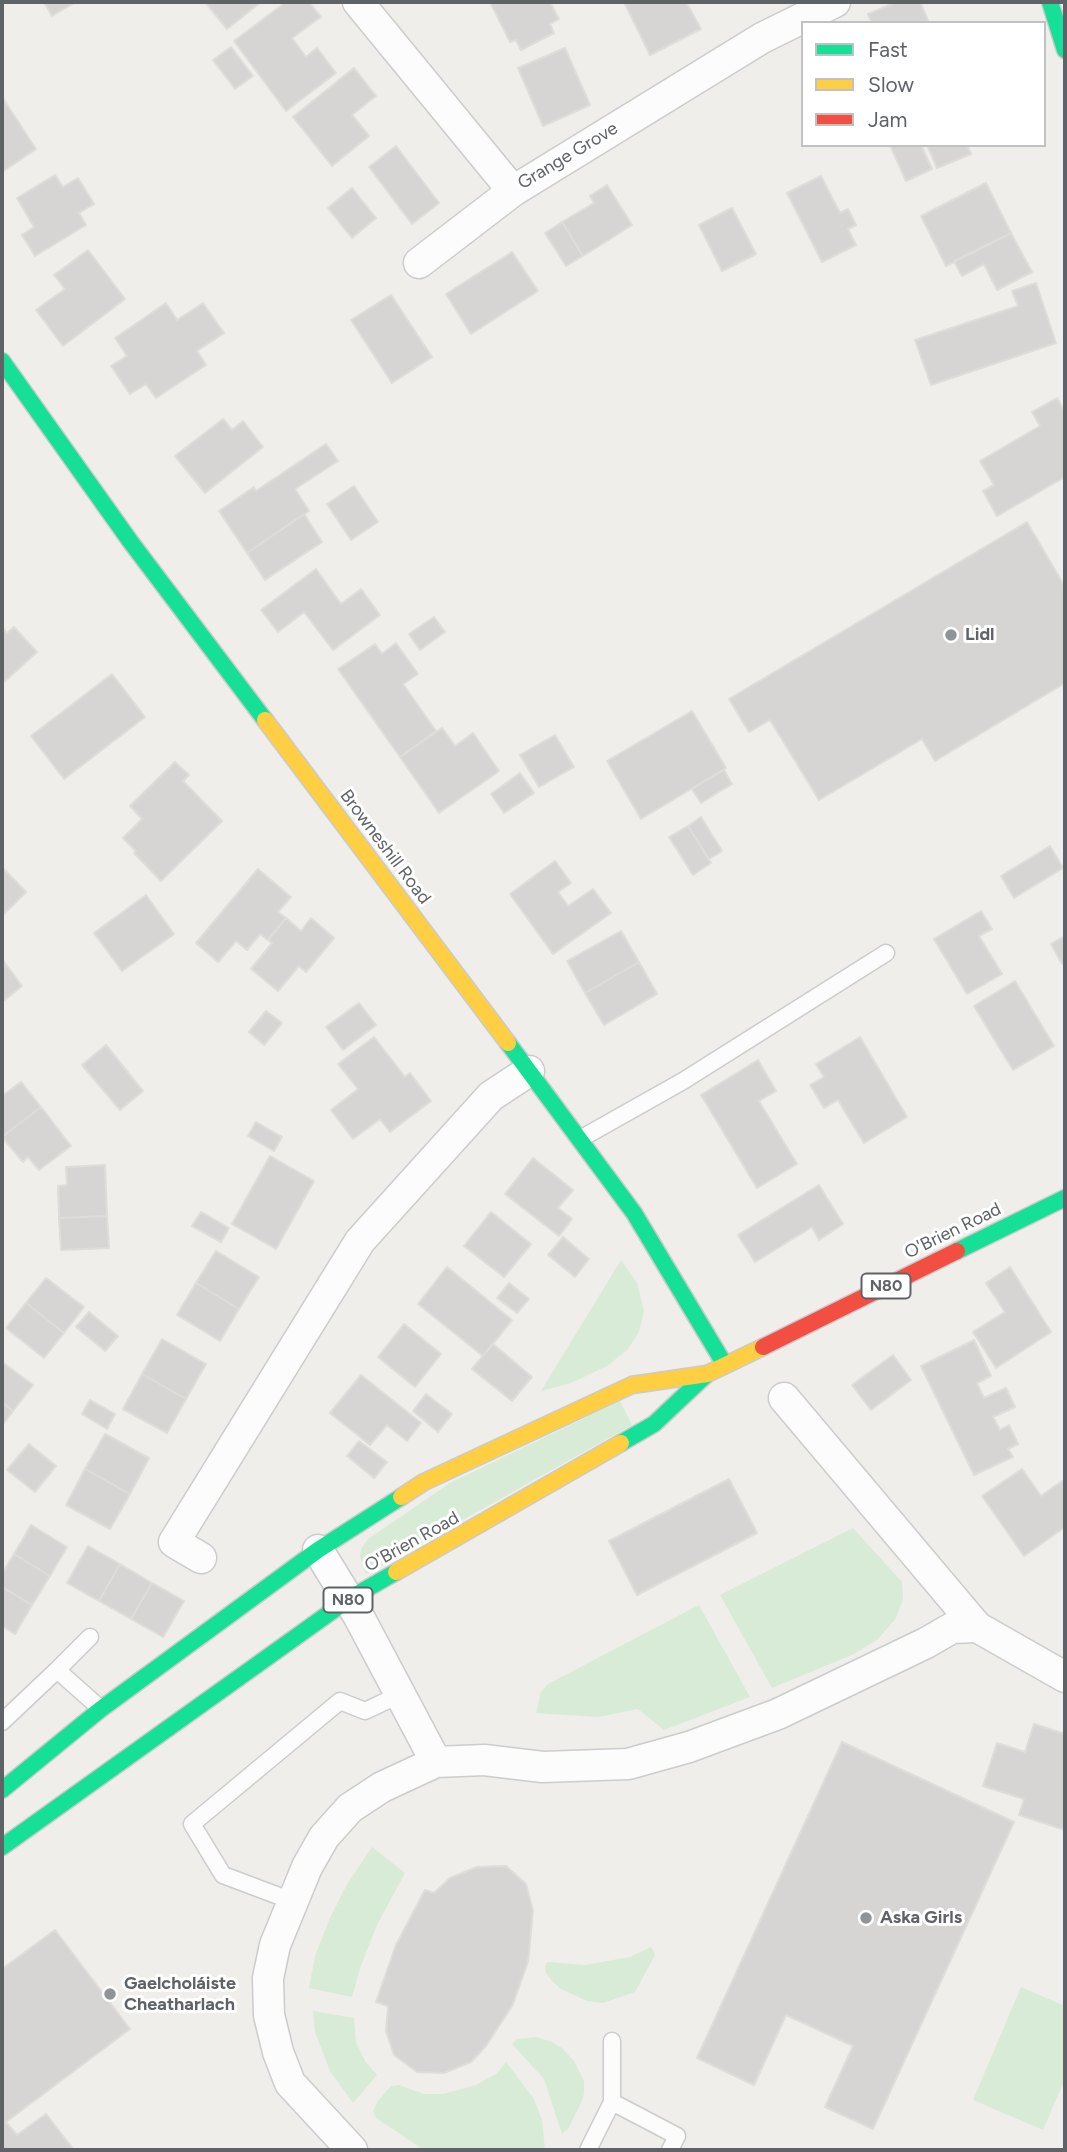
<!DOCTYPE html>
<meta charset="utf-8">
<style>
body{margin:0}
#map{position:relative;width:1067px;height:2152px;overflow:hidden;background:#efeeea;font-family:Figtree,sans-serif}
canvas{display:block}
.frame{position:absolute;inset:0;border:4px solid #5f6368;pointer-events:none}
.legend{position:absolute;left:801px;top:21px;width:245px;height:126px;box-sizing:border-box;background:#fff;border:2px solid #bfc1c3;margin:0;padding:9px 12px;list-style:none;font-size:21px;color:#5f6368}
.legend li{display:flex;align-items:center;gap:14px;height:35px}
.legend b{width:35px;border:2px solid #bfc1c3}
</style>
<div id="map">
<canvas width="1067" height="2152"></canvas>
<div class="frame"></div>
<ul class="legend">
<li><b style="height:9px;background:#16e098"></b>Fast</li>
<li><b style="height:9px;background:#ffcf43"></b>Slow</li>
<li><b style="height:9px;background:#f24e42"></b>Jam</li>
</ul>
</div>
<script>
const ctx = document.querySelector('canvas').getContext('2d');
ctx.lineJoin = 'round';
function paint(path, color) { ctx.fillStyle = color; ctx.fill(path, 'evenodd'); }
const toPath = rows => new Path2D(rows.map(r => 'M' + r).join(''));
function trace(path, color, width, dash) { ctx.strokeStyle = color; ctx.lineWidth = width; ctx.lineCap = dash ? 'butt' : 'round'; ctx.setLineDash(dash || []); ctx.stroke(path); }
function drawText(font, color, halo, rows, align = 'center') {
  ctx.font = font + ' Figtree,sans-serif'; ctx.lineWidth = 6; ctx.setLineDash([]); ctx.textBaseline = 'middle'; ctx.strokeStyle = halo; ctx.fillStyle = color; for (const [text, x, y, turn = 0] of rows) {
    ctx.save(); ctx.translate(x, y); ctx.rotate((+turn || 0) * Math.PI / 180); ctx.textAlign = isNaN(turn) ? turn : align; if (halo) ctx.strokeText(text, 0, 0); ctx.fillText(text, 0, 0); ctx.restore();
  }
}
const green = toPath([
 [621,1260,637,1283,644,1311,639,1332,627,1350,607,1366,571,1383,541,1391],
 [620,1401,632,1425,366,1574,360,1557,361,1549,368,1539,450,1483],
 [853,1528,902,1582,903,1599,896,1618,878,1639,854,1654,772,1688,720,1595],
 [699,1605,750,1697,664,1730,638,1709,598,1717,536,1713,541,1692,548,1684],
 [372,1847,405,1873,377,1925,360,1968,352,1997,309,1988,315,1956,329,1920,346,1886],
 [651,1947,655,1955,635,1992,603,2003,587,2001,561,1989,552,1981,546,1973,545,1966,548,1962,585,1965,630,1957],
 [1021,1987,1065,2006,1065,2079,1043,2130,973,2100],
 [313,2011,354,2018,356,2042,365,2061,377,2075,353,2103,330,2071,315,2032],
 [536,2037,552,2042,562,2048,574,2061,584,2081,584,2093,582,2101,568,2129,562,2134,544,2079,512,2044,517,2039],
 [506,2062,534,2099,542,2120,545,2150,424,2150,376,2118,373,2111,378,2101,391,2086,399,2085,424,2094,443,2094,476,2085,496,2074]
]);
const building = toPath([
 [44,2,76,2,52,16,44,2],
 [205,2,261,2,227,29,205,2],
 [286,2,309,2,321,17,292,38,306,57,317,48,336,73,286,111,234,41,286,2],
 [490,2,550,2,559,19,550,24,554,33,521,50,516,40,510,42,490,2],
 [624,2,686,2,701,29,650,55,624,2],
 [897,2,920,2,929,23,872,23,868,14,897,2],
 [231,47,253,76,235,89,213,60,231,47],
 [565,48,590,105,543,126,518,68,565,48],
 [354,68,376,96,352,115,369,136,332,166,293,117,354,68],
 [2,97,36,149,2,172,2,97],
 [890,145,921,145,932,169,906,181,890,145],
 [927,145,967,145,971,154,937,168,927,145],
 [396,146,439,203,412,224,369,167,396,146],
 [55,175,63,187,78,178,94,204,79,213,86,225,35,256,22,235,34,227,17,198,55,175],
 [821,176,840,213,848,209,856,225,848,229,856,245,822,262,787,193,821,176],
 [986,183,1011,233,946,266,921,216,986,183],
 [607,185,632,225,583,256,562,222,594,203,590,196,607,185],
 [352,188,376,218,352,238,328,208,352,188],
 [732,208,756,254,722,271,699,225,732,208],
 [562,222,583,256,566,266,545,233,562,222],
 [1011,233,1032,272,997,290,984,264,962,276,954,261,1011,233],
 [88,250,125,299,63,346,36,310,65,289,54,275,88,250],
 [512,252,538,291,471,334,446,294,512,252],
 [1036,283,1056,343,931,385,915,340,1018,306,1012,291,1036,283],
 [391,295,432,357,392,383,351,320,391,295],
 [166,303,177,320,203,303,224,333,197,351,206,365,156,398,146,384,130,394,111,366,127,356,115,338,166,303],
 [1057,398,1065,412,1065,477,997,516,983,491,994,485,980,461,1040,426,1032,412,1057,398],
 [223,419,232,430,243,421,263,447,205,493,175,456,223,419],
 [326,444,338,461,295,489,309,511,247,553,219,511,254,487,256,491,326,444],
 [354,486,378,522,351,540,327,504,354,486],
 [304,514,322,542,265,580,247,553,304,514],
 [1027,522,1065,587,1065,683,935,761,922,739,819,800,770,720,749,732,729,699,1027,522],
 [316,569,341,604,361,589,380,615,333,650,304,612,278,632,261,610,316,569],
 [434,617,445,632,420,650,409,634,434,617],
 [2,627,7,633,14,627,37,652,2,684,2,627],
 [396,643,418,674,403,684,436,731,400,757,338,669,375,644,382,654,396,643],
 [112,674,145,717,64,779,31,736,112,674],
 [692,711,726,768,641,819,607,761,692,711],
 [442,728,455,746,473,733,499,771,439,813,400,757,442,728],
 [555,735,574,767,539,787,520,755,555,735],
 [175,762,189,775,183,781,222,821,161,881,134,853,136,851,123,838,142,819,130,806,175,762],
 [724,770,732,784,701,803,692,789,724,770],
 [520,773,534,793,504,813,491,794,520,773],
 [701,817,722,851,709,859,688,826,701,817],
 [688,826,711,863,693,875,669,837,688,826],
 [1050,846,1063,868,1014,898,1001,876,1050,846],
 [555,861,571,883,558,892,568,906,593,889,611,913,553,954,510,894,555,861],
 [2,867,26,892,2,916,2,867],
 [258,869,291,897,278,912,286,918,268,940,260,934,247,950,236,941,218,962,196,943,258,869],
 [146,895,174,934,122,971,94,933,146,895],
 [981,911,992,929,979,936,1002,974,967,994,934,939,981,911],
 [286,918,301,931,311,918,334,938,306,972,299,966,278,991,251,969,272,943,268,940,286,918],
 [621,931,639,962,585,993,567,961,621,931],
 [1065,936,1065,962,1062,964,1051,944,1065,936],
 [2,959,22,986,2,1002,2,959],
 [639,962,657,994,604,1025,585,993,639,962],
 [1015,981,1054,1046,1013,1070,974,1006,1015,981],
 [359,1003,376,1025,343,1050,326,1027,359,1003],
 [266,1011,282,1023,264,1045,249,1032,266,1011],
 [374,1037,405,1077,410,1073,431,1101,390,1132,380,1119,353,1139,331,1110,358,1089,338,1064,374,1037],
 [860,1037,907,1117,864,1143,838,1100,824,1108,810,1085,824,1077,816,1064,860,1037],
 [106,1045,143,1091,120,1110,82,1065,106,1045],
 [758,1060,776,1091,759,1101,797,1164,757,1188,701,1095,758,1060],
 [21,1082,41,1107,2,1137,2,1096,21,1082],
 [41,1107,71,1146,39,1170,28,1157,23,1162,2,1137,41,1107],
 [256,1122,282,1137,274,1151,248,1136,256,1122],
 [270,1156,314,1181,276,1249,232,1224,270,1156],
 [533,1158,573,1190,558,1208,572,1219,559,1236,505,1194,533,1158],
 [105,1165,107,1216,59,1218,58,1186,67,1185,66,1167,105,1165],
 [819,1185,843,1224,819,1240,812,1227,755,1262,738,1235,819,1185],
 [201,1212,229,1228,221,1242,192,1226,201,1212],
 [491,1212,531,1244,504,1277,464,1246,491,1212],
 [107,1216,109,1248,61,1250,59,1218,107,1216],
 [563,1237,589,1259,575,1277,548,1255,563,1237],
 [216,1251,259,1277,239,1309,196,1283,216,1251],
 [447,1267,512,1320,483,1356,418,1304,447,1267],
 [1010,1267,1051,1332,996,1368,973,1332,1005,1312,986,1283,1010,1267],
 [46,1278,84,1307,64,1333,26,1303,46,1278],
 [196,1283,239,1309,220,1341,177,1315,196,1283],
 [509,1283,529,1299,517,1313,497,1298,509,1283],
 [26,1303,64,1333,44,1358,6,1328,26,1303],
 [89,1312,118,1336,105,1351,76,1327,89,1312],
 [404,1324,441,1354,415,1387,378,1357,404,1324],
 [162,1339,206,1364,186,1399,142,1374,162,1339],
 [974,1340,991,1376,977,1383,984,1398,1006,1388,1015,1407,993,1417,1000,1430,1009,1425,1018,1444,1008,1449,1013,1457,974,1475,921,1366,974,1340],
 [493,1344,532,1377,512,1401,472,1369,493,1344],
 [893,1355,911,1380,871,1410,852,1385,893,1355],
 [2,1362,33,1385,13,1411,2,1402,2,1362],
 [142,1374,186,1399,167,1433,123,1409,142,1374],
 [361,1375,421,1423,407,1441,387,1425,370,1445,330,1413,361,1375],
 [426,1394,452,1414,438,1432,413,1411,426,1394],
 [90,1400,115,1414,107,1429,82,1414,90,1400],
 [2,1402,13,1411,2,1426,2,1402],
 [105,1434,149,1458,130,1494,85,1469,105,1434],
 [359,1441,387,1462,374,1478,347,1456,359,1441],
 [29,1444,56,1466,35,1492,7,1470,29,1444],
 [85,1469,130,1494,110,1529,66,1505,85,1469],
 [1022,1469,1041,1496,1065,1479,1065,1527,1024,1556,982,1496,1022,1469],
 [729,1479,757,1533,637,1595,609,1541,729,1479],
 [31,1525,67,1547,50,1576,14,1554,31,1525],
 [88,1546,120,1564,99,1601,67,1583,88,1546],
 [14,1554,50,1576,32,1605,2,1587,2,1574,14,1554],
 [120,1564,152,1583,131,1619,99,1601,120,1564],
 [152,1583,184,1601,163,1637,131,1619,152,1583],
 [2,1587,32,1605,15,1634,2,1626,2,1587],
 [1034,1724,1065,1734,1065,1830,1019,1815,1024,1799,983,1786,997,1743,1025,1752,1034,1724],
 [842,1742,1014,1822,873,2129,825,2107,853,2046,786,2015,754,2085,697,2058,842,1742],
 [506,1866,526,1884,533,1911,528,1962,512,2006,486,2046,471,2062,444,2073,417,2072,394,2055,386,2031,388,2006,376,2002,396,1945,425,1890,434,1893,450,1878,477,1867,506,1866],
 [55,1930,130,2029,6,2122,17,2135,46,2114,74,2150,2,2150,2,1969,55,1930]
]);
const lane = toPath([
 [580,1139,683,1081,886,953],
 [57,1670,90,1637],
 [2,1722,57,1670,101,1709],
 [292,1901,223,1875,192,1824,340,1701,365,1711,401,1694],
 [612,2102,612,2041],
 [588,2150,612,2102,677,2136,670,2150]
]);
const street = toPath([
 [358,2,513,191,762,38,835,2],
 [419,263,513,191],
 [784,1398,977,1627,1065,1677],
 [318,1550,358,1615,436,1762],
 [201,1558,174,1542,360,1241,491,1096,529,1071],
 [352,2150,290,2083,278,2052,269,2015,268,1978,275,1945,307,1867,324,1837,350,1808,382,1787,436,1762,484,1760,543,1767,628,1764,689,1747,778,1714,926,1643,952,1628,977,1627]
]);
const fast = toPath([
 [1050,2,1065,50],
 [2,361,130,541,265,720],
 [508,1043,634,1213,725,1365],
 [957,1251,1065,1198],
 [621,1443,654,1424,707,1374],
 [2,1790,101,1709,318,1550,401,1497],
 [2,1847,349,1599,396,1572]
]);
const slow = toPath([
 [265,720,508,1043],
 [401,1497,424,1482,632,1385,707,1374,763,1347],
 [396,1572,621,1443]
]);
const jam = toPath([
 [763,1347,957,1251]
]);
const markers = [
 [951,635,7,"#919496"],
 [866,1918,7,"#919496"],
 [110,1994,7,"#919496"]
];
const shields = [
 [886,1286,49],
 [348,1600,49]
];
const shieldNames = [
 ["N80",886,1286],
 ["N80",348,1600]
];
const streetNames = [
 ["Grange Grove",568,156,-31],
 ["Browneshill Road",385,847,53],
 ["O'Brien Road",953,1231,-26],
 ["O'Brien Road",412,1542,-29]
];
const poiNames = [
 ["Lidl",965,635],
 ["Aska Girls",880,1918],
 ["Gaelcholáiste",124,1984],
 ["Cheatharlach",124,2005]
];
paint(green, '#d8ebd6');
paint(building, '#d6d5d3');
trace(building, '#deddd9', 2);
trace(lane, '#cbcccc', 19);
trace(street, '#cbcccc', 33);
trace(fast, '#cacacb', 19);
trace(slow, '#cacacb', 19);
trace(jam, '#cacacb', 19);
trace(lane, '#fdfcfc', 16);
trace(street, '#fdfcfc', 30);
trace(fast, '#16e098', 16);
trace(slow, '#ffcf43', 16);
trace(jam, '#f24e42', 16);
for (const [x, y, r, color] of markers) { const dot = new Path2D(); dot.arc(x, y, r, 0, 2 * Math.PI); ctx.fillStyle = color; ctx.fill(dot); trace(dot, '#fff', 2.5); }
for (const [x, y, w] of shields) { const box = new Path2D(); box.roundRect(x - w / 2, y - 12.5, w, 25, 5); ctx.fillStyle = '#fff'; ctx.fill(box); trace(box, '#5f6368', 2); }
drawText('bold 16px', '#5f6368', null, shieldNames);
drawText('18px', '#5f6368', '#fff', streetNames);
drawText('bold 18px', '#5f6368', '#fff', poiNames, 'left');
</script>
